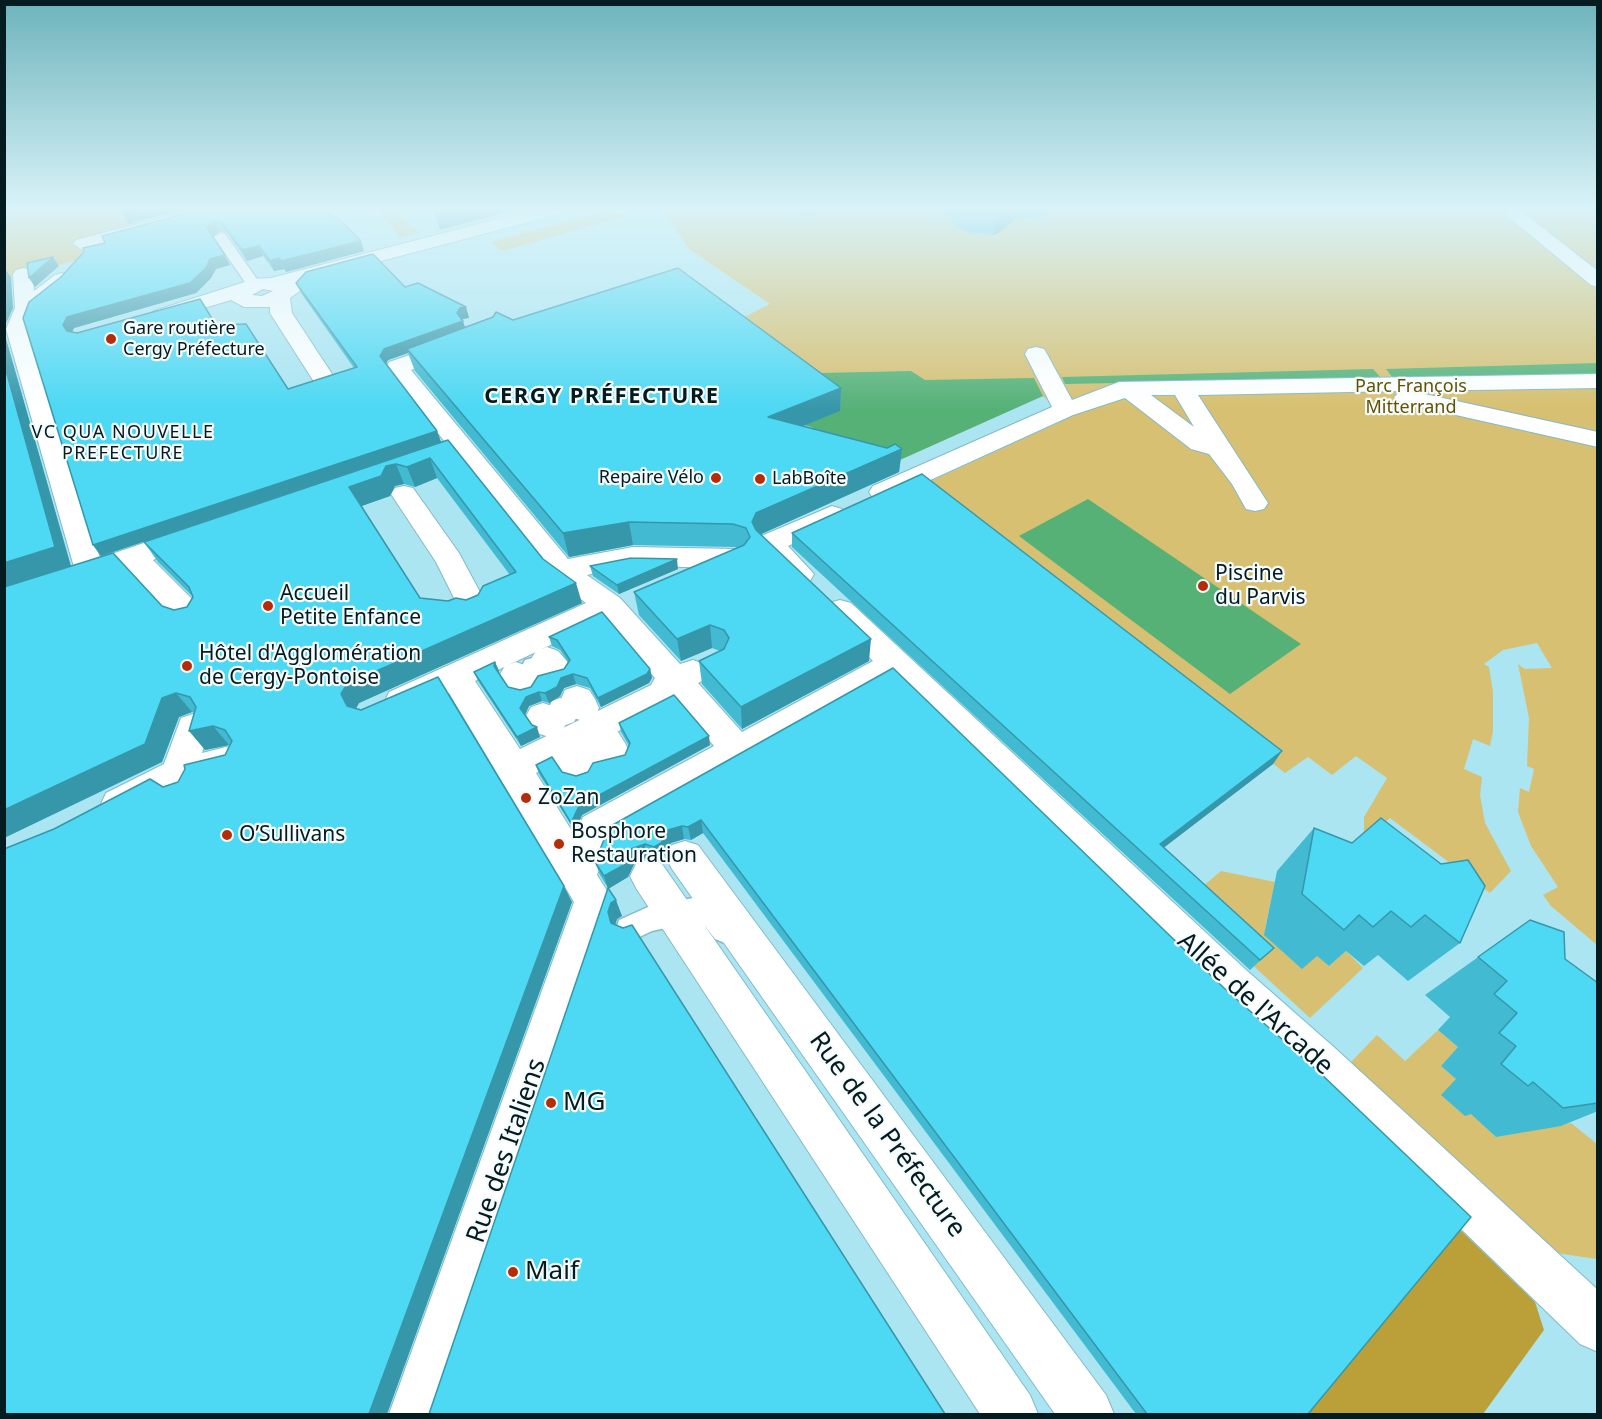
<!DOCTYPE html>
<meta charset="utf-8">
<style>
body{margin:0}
#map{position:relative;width:1602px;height:1419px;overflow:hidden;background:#abe5f2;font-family:"Noto Sans",sans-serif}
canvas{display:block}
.frame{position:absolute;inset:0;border:6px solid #041b20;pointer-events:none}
</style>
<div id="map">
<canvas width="1602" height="1419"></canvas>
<div class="frame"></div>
</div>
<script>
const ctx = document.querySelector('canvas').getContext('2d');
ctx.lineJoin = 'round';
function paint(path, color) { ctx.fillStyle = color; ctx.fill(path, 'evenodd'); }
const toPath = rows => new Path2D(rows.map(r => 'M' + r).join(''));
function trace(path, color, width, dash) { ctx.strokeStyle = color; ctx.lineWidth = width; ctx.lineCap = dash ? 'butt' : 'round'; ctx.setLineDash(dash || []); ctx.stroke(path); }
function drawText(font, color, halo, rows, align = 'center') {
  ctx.font = font + ' "Noto Sans",sans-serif'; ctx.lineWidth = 4.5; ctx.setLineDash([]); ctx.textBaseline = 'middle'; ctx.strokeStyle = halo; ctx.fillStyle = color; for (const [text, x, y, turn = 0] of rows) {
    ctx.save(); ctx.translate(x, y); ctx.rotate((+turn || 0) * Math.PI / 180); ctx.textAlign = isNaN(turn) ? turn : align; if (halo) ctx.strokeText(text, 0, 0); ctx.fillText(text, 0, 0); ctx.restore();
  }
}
const green = toPath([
 [10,210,111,210,110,212,128,210,122,211,120,220,154,223,105,254,5,277,4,211],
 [378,210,395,210,419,233,400,238],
 [662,210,783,210,804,217,827,210,928,210,951,216,949,218,957,227,985,235,1001,231,1002,223,1017,218,1041,218,1046,216,1048,210,1597,210,1597,945,1551,906,1543,895,1558,887,1531,846,1518,812,1520,788,1529,792,1534,769,1527,766,1529,718,1518,664,1525,669,1552,668,1537,643,1503,650,1484,664,1489,667,1493,692,1493,731,1490,746,1473,739,1464,769,1482,777,1480,795,1485,823,1511,871,1490,893,1390,818,1368,837,1364,833,1364,817,1387,778,1356,756,1332,775,1308,757,1285,773,920,488,931,481,1073,416,1042,396,908,456,801,424,717,331,770,304,689,249],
 [604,211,628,216,502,251,491,242],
 [1221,871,1275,882,1265,929,1316,955,1329,966,1346,951,1363,968,1310,1018,1184,902],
 [1438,1030,1458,1047,1441,1066,1456,1079,1470,1112,1496,1137,1571,1123,1597,1144,1597,1259,1549,1252,1348,1065,1377,1035,1405,1061]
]);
const forest = toPath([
 [1452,1222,1535,1302,1544,1330,1483,1414,1293,1414]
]);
const water = toPath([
 [1598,363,1597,374,1393,378,1386,369],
 [1373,369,1381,378,1065,384,1062,377],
 [911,371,925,380,1034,378,1043,396,882,468,811,427,801,424,820,373],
 [1088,499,1301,644,1230,694,1019,536]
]);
const service = toPath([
 [220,233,225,234,259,282,259,288,249,288,214,237,220,233],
 [533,658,541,660,549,669,552,675,549,681,541,683,533,681,525,672,522,666,525,660,533,658],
 [560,698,568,701,574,710,577,716,574,722,566,725,558,722,552,713,549,707,552,701,560,698],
 [588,742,596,744,606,753,610,760,606,767,598,770,590,767,580,758,576,751,580,744,588,742],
 [693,898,723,908,739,930,735,939,725,943,715,939,705,926,693,922,652,931,629,942,619,938,616,929,619,920,648,907,693,898]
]);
const pedestrian = toPath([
 [192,210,222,210,219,214,83,250,73,244,76,240,192,210],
 [1500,210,1520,210,1598,271,1598,287,1591,285,1500,210],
 [23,268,30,270,33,274,34,291,55,275,62,273,69,275,72,279,34,311,28,329,100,558,182,530,192,527,202,530,206,536,202,542,153,560,201,608,205,616,201,624,190,627,179,624,128,569,4,612,4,591,74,567,6,329,15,308,13,274,16,270,23,268],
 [454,340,462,342,465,347,462,352,411,370,568,559,633,547,735,549,745,552,749,559,745,566,735,569,633,565,587,575,620,598,680,664,693,660,704,664,709,672,704,680,698,683,742,732,873,661,825,611,829,603,840,600,851,603,1245,969,1336,1049,1598,1290,1598,1352,1580,1344,1306,1079,1215,997,892,680,611,838,597,875,613,900,443,1414,389,1414,574,902,449,693,401,714,389,710,385,701,389,692,586,603,551,577,386,367,389,362,454,340],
 [605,619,655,678,651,685,520,749,475,681,605,619],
 [676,702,714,746,583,817,575,836,536,773,676,702],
 [1036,347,1044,349,1047,354,1072,400,1119,382,1598,374,1598,388,1411,391,1598,432,1598,447,1398,402,1394,397,1401,391,1198,395,1268,503,1264,509,1255,511,1246,509,1232,484,1209,454,1191,449,1125,398,1073,415,891,498,882,500,873,498,869,492,873,486,1052,407,1025,354,1028,349,1036,347],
 [1151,395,1175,395,1194,427,1151,395],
 [832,506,842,509,846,515,842,521,788,546,814,574,810,581,800,584,790,581,755,544,759,537,832,506],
 [193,714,205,718,210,727,202,753,226,747,238,751,243,761,238,771,198,782,200,788,194,798,182,803,168,795,119,819,106,815,101,804,106,793,164,764,181,718,193,714]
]);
const minor = toPath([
 [532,210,562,210,559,214,309,280,307,286,290,298,292,313,336,380,332,385,316,385,270,313,270,307,244,307,231,300,161,321,154,319,150,315,154,311,254,279,271,278,532,210],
 [263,289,273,291,262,296,252,295,263,289],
 [404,486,413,488,459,553,488,607,484,614,473,618,462,614,436,562,391,494,395,488,404,486],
 [547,647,558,651,566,660,571,668,566,676,555,680,544,676,536,667,531,659,536,651,547,647],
 [516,662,527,666,534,676,539,685,534,694,523,697,512,694,505,682,500,674,505,666,516,662],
 [577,686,589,690,595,699,599,708,595,717,583,721,571,717,565,708,561,699,565,690,577,686],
 [543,703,555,707,561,715,566,724,561,733,549,737,537,733,531,725,526,716,531,707,543,703],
 [606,728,618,732,625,743,630,753,625,763,613,767,601,763,594,752,589,742,594,732,606,728],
 [572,746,584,750,590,759,595,769,590,779,578,783,566,779,560,770,555,760,560,750,572,746],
 [685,841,698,845,1106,1395,1114,1414,1055,1414,672,869,666,857,672,845,685,841],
 [649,859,662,864,1030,1395,1038,1414,980,1414,636,888,630,876,636,864,649,859]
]);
const wall = toPath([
 [199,210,364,251,286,272,284,269,274,271,263,256,247,261,227,233,219,231,213,237,230,265,216,269,211,278,196,293,74,328,72,332,77,333,216,325,288,389,354,368,301,293,296,283,405,287,466,307,469,318,463,319,462,320,465,327,513,320,841,388,840,411,802,426,887,448,902,449,899,472,761,534,869,661,742,729,702,684,699,661,720,651,712,648,681,661,639,615,634,592,738,548,735,547,633,545,569,557,415,371,408,353,388,360,386,364,437,431,441,442,101,556,93,545,23,318,105,243],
 [783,210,827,210,804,217],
 [929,210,1049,210,1047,217,1015,219,1000,232,993,235,971,233,956,227,949,216],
 [4,332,71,566,162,606,174,610,187,607,193,597,158,562,144,542,448,440,543,559,582,603,359,703,356,709,572,902,387,1414,429,1414,608,888,600,875,595,862,893,668,1308,1414,1136,1414,703,833,691,840,684,839,671,843,664,856,657,860,648,857,635,862,628,877,608,889,622,916,617,919,615,925,945,1414,4,1414,163,787,178,782,225,755,230,745,205,750,195,713,192,712,179,717,162,762,4,838],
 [437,478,510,575,478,595,466,600,448,601,420,598,361,506,390,496,395,486,404,484,415,487],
 [792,533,1282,751,1273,764,1164,847,1263,958,1250,970,792,547],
 [590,566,678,569,619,594,593,576],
 [549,637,650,669,652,678,649,683,601,707,590,688,576,684,564,688,560,696,549,703,542,701,529,706,525,715,540,737,521,746,478,681,474,672,495,662,499,671,499,673,508,687,520,690,531,687,564,669,568,662,560,650,552,646],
 [619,723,710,745,582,815,575,831,539,774,536,765,576,776,588,772,625,755,629,746,621,732],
 [1314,828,1460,943,1408,981,1378,955,1364,966,1346,951,1329,966,1317,956,1302,969,1264,935,1277,871],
 [1530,920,1565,959,1598,983,1598,1111,1561,1126,1496,1137,1471,1114,1465,1116,1441,1095,1456,1079,1441,1066,1458,1047,1438,1030,1450,1017,1425,995]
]);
const shadedWall = toPath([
 [139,210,183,210,128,224,123,214],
 [434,210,513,210,440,230],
 [804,210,827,210,804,217],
 [997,210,1017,210,1015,219,1000,232,993,235],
 [214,221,219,231,212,238,207,228],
 [361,241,364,251,286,272,281,261],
 [259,246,263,256,247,261,242,250],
 [225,255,230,265,216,269,211,278,196,293,74,328,70,336,63,325,67,317,210,259],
 [53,257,59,266,35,287,29,278],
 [279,258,284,269,274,271,270,261],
 [4,268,11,277,13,308,4,328],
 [466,307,469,318,463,319,462,321,463,321,466,331,407,349,408,353,388,360,384,367,380,356,384,349,457,313,460,308],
 [4,332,71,567,4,588],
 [841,388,840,411,769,440,768,417],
 [437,431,441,442,101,556,93,545],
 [902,449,899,472,757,536,752,522,756,513],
 [430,458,437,478,415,487,407,467],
 [396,464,404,484,395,486,390,496,359,507,349,487,386,466],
 [629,522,633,545,569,557,563,533],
 [677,559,678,569,619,594,617,585],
 [576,583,582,603,359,703,353,713,347,706,341,694,347,684],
 [710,625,712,648,681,661,677,639],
 [871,639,869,661,742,729,741,707],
 [495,662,499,671,498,675,494,666],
 [650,669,652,678,649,683,601,707,598,698],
 [573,674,576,684,564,688,560,696,549,703,545,693,561,678],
 [539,692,542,701,529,706,524,717,520,708,526,697],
 [176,693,192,712,179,717,162,762,4,838,4,810,162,698],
 [213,726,229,745,205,750,189,731],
 [537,727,540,737,521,746,517,737],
 [709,736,710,745,582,815,575,831,571,823,579,806],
 [1282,751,1273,764,1153,856,1160,844],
 [701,820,703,833,691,840,688,827],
 [682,826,684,839,671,843,664,856,657,860,654,847,668,830],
 [645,844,648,857,635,862,628,877,608,889,604,876,631,849],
 [564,886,572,902,387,1414,369,1414],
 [616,900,622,916,617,919,614,928,611,923,608,912,611,903]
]);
const building = toPath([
 [127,210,139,210,123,214,127,210],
 [199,210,322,210,340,220,361,241,281,261,279,258,270,261,259,246,242,250,222,223,214,221,207,228,225,255,210,259,206,268,190,283,67,317,63,325,67,331,77,333,200,299,216,325,246,324,288,389,357,367,296,283,306,272,373,254,405,287,418,283,466,307,460,308,457,313,463,321,384,349,380,356,437,431,93,545,23,318,29,302,61,277,84,252,83,248,105,243,102,236,199,210],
 [53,257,29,278,27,263,53,257],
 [678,268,841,388,768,417,887,448,895,444,902,449,756,513,752,522,756,530,871,639,741,707,699,661,724,649,729,638,724,630,710,625,677,639,634,592,744,545,750,537,746,528,733,524,629,522,563,533,407,349,493,317,496,312,513,320,678,268],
 [4,363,55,547,4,563,4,363],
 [448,440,543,559,576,583,347,684,341,694,347,706,361,710,438,677,564,886,369,1414,4,1414,4,849,54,829,150,779,163,787,178,782,185,769,184,765,225,755,232,741,225,730,213,726,189,731,196,707,190,697,176,693,162,698,145,744,4,810,4,587,113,553,162,606,174,610,187,607,193,597,189,587,144,542,448,440],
 [430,458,516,572,483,586,478,595,466,600,456,598,448,601,420,598,349,487,381,476,386,466,396,464,407,467,430,458],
 [922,474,1282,751,1160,844,1274,948,1260,960,792,533,922,474],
 [631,558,677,559,617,585,590,566,631,558],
 [602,612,650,669,647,674,598,698,587,678,573,674,561,678,557,687,545,693,539,692,526,697,520,708,532,725,537,727,517,737,474,672,495,662,494,666,508,687,520,690,531,687,538,676,564,669,570,660,557,640,549,637,602,612],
 [893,668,1224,988,1318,1071,1471,1217,1308,1414,1147,1414,701,820,688,827,682,826,668,830,661,843,654,847,645,844,631,849,624,865,604,876,595,862,609,827,893,668],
 [674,695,709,736,579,806,571,823,536,765,552,757,562,772,576,776,588,772,593,763,625,755,630,743,619,723,674,695],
 [1381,818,1441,864,1468,860,1485,886,1460,943,1425,915,1411,927,1391,911,1373,927,1359,915,1344,930,1302,894,1314,828,1352,843,1381,818],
 [608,888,616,900,611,903,608,912,611,923,623,928,632,925,945,1414,376,1414,429,1414,608,888],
 [1530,920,1564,932,1565,959,1598,983,1598,1103,1563,1108,1533,1082,1528,1086,1501,1064,1516,1046,1499,1033,1517,1013,1494,994,1507,981,1478,957,1530,920]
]);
const markers = [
 [111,339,6,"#b62c08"],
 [716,478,6,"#b62c08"],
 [760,479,6,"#b62c08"],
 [1203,586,6,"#b62c08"],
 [268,606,6,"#b62c08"],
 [187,666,6,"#b62c08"],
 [526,798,6,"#b62c08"],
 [227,835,6,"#b62c08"],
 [559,844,6,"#b62c08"],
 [551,1103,6,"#b62c08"],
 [513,1272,6,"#b62c08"]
];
const farPoinames = [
 ["Gare routière",123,329],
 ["Cergy Préfecture",123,350],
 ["Repaire Vélo",704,478,"right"],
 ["LabBoîte",772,479]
];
const farParknames = [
 ["Parc François",1411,387],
 ["Mitterrand",1411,408]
];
const farNeighbourhoodnames = [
 ["VC QUA NOUVELLE",123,433],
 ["PREFECTURE",123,454]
];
const poiNames = [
 ["Piscine",1215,574],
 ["du Parvis",1215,598],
 ["Accueil",280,594],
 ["Petite Enfance",280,618],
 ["Hôtel d'Agglomération",199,654],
 ["de Cergy-Pontoise",199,678],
 ["ZoZan",538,798],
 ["Bosphore",571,832],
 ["Restauration",571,856],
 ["O’Sullivans",239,835]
];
const farDistrictnames = [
 ["CERGY PRÉFECTURE",602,397]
];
const nearStreetnames = [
 ["Allée de l'Arcade",1255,1004,42],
 ["Rue de la Préfecture",887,1135,54],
 ["Rue des Italiens",507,1151,-71]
];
const nearPoinames = [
 ["MG",563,1103],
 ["Maif",525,1272]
];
paint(green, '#d7c071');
paint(forest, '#bba03a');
paint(water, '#56b177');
trace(service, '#82bac7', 3);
trace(pedestrian, '#82bac7', 2);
trace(minor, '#82bac7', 2);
paint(service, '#fff');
paint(pedestrian, '#fff');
paint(minor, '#fff');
paint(wall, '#42bad1');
paint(shadedWall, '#3697aa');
paint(building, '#4dd8f3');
trace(building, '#3697aa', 1.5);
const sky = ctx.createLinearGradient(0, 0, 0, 409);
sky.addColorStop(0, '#6db3bb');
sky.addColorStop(0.51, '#d9f3f9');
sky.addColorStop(1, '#d9f3f900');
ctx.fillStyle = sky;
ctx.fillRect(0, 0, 1602, 409);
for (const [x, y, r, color] of markers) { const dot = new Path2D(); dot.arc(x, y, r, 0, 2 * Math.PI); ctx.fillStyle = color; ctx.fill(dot); trace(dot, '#f6fcfd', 2); }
drawText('18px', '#041b20', '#f6fcfd', farPoinames, 'left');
drawText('18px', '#645200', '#f6fcfd', farParknames);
ctx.letterSpacing = '1.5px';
drawText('18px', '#041b20', '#f6fcfd', farNeighbourhoodnames);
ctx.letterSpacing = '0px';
drawText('21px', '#041b20', '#f6fcfd', poiNames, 'left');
ctx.letterSpacing = '1.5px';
drawText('bold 22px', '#041b20', '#f6fcfd', farDistrictnames);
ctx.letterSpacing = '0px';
drawText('26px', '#041b20', '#f6fcfd', nearStreetnames);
drawText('26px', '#041b20', '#f6fcfd', nearPoinames, 'left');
</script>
